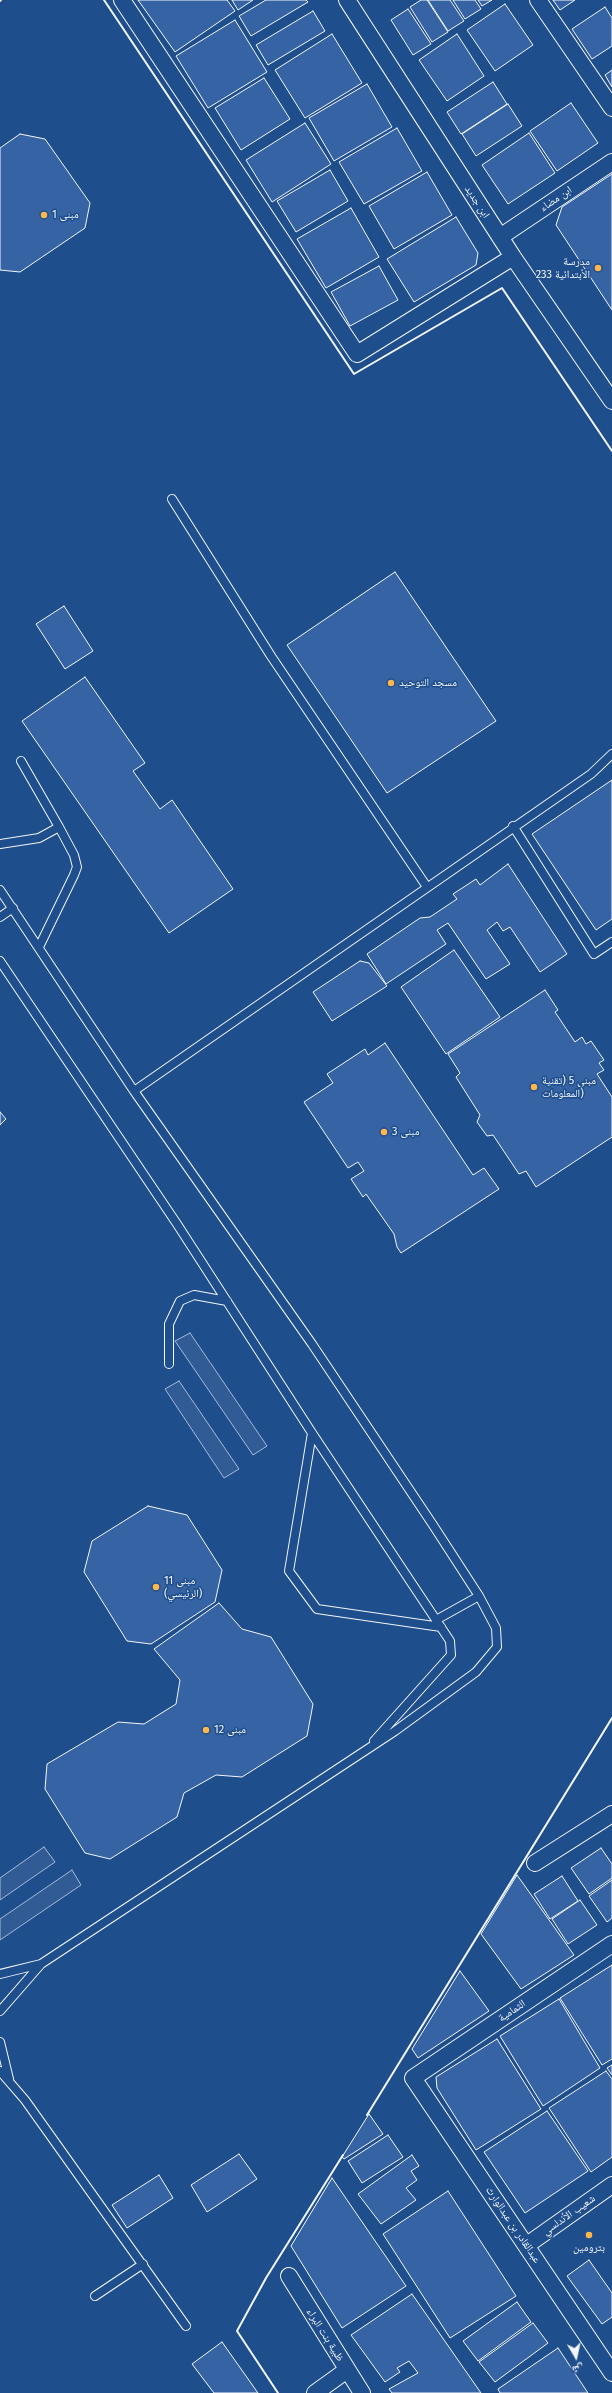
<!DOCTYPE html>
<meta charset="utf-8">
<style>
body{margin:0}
#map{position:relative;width:612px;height:2393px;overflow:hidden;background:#1f4e8c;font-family:"Fira Sans","Noto Naskh Arabic",sans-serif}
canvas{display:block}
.north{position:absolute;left:556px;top:2337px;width:40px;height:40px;-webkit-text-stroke:3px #1f4e8c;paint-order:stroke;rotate:171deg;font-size:11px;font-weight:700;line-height:16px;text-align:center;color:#f2f6ff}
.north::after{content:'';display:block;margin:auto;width:14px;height:18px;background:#f2f6ff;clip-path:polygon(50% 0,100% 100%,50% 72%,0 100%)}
</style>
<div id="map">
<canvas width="612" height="2393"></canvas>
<div class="north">ش</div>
</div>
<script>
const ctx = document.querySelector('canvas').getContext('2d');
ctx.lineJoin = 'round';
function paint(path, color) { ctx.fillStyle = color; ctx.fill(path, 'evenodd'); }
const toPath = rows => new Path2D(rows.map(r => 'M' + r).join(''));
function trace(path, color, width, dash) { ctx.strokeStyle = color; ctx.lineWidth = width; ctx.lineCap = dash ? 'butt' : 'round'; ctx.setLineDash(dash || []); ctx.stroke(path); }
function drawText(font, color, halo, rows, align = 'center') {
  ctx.font = font + ' "Fira Sans","Noto Naskh Arabic",sans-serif'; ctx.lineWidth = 3; ctx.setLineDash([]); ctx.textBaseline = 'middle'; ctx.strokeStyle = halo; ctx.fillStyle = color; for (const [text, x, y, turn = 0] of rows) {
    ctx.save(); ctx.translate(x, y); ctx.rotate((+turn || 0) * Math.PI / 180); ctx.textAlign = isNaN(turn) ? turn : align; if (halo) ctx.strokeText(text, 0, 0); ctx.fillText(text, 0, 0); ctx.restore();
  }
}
const parking = toPath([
 [190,1333,267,1446,253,1455,175,1341,190,1333],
 [179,1381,239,1469,224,1478,165,1389,179,1381],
 [44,1847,55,1862,0,1900,0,1878,44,1847],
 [72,1870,81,1885,0,1940,0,1919,72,1870]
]);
const building = toPath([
 [138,0,227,0,235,11,175,52,138,0],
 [232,0,253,0,238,10,232,0],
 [266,0,306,0,308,2,251,36,239,16,266,0],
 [421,0,427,0,448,32,432,42,410,7,421,0],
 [428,0,450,0,464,21,448,31,428,0],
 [453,0,475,0,481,9,465,19,453,0],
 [478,0,492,0,482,6,478,0],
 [553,0,575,0,560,10,553,0],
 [505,4,533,45,495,71,467,30,505,4],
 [605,7,612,18,612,46,592,59,572,29,605,7],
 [408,9,431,44,413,55,391,20,408,9],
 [313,11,325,31,268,65,256,45,313,11],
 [235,20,267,72,208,108,176,56,235,20],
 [332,34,362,83,305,118,275,70,332,34],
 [457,34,484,76,447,101,419,60,457,34],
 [612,70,612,87,605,75,612,70],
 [264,78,290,119,241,150,215,108,264,78],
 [493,82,507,104,461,134,447,112,493,82],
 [367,84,392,127,334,161,309,118,367,84],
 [571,103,598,143,557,171,530,131,571,103],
 [508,104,522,126,476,156,462,134,508,104],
 [305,123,331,164,272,202,246,160,305,123],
 [397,128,422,171,364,204,339,162,397,128],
 [529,133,555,173,508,204,482,165,529,133],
 [20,134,45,139,90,203,85,228,20,272,0,270,0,148,20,134],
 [330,170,348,201,296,232,277,201,330,170],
 [427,172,452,215,394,249,369,206,427,172],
 [612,174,612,310,556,225,562,207,612,174],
 [351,208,379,257,326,288,297,239,351,208],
 [456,217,478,253,476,265,414,302,387,259,456,217],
 [379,266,398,300,350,326,331,292,379,266],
 [395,572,496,721,387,793,287,645,395,572],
 [64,606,93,651,65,669,36,624,64,606],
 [85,677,145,763,133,771,160,809,172,800,233,889,169,933,22,721,85,677],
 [612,780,612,919,596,930,532,834,612,780],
 [508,864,567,954,540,972,510,927,503,931,497,922,487,930,510,964,486,979,448,923,437,930,446,944,386,984,367,954,420,918,430,917,457,899,453,894,476,879,480,885,508,864],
 [454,950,500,1017,446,1054,401,987,454,950],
 [360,961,369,963,387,986,332,1021,313,992,360,961],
 [545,990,558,1010,555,1012,575,1042,582,1037,586,1044,591,1041,604,1060,599,1063,604,1070,597,1074,612,1097,612,1137,536,1187,526,1171,519,1174,493,1135,487,1136,477,1122,480,1115,456,1077,460,1073,448,1054,545,990],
 [385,1043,473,1175,484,1168,499,1189,401,1253,397,1247,394,1234,366,1194,363,1197,351,1179,364,1171,358,1162,348,1168,304,1102,333,1083,327,1074,365,1049,368,1055,385,1043],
 [0,1112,6,1119,0,1125,0,1112],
 [148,1506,187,1515,222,1570,215,1602,151,1644,127,1641,84,1572,92,1541,148,1506],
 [219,1603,242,1629,271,1637,313,1704,307,1736,242,1777,216,1775,184,1793,177,1817,110,1859,85,1853,45,1789,47,1764,118,1722,144,1724,176,1704,180,1680,154,1649,219,1603],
 [601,1848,612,1864,612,1878,589,1894,571,1868,601,1848],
 [517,1875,574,1955,521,1989,481,1934,517,1875],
 [562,1876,578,1901,550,1919,534,1894,562,1876],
 [612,1880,612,1918,607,1922,589,1896,612,1880],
 [580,1900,597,1925,568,1944,552,1919,580,1900],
 [612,1965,612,2059,602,2065,560,1998,612,1965],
 [460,1971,489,2011,418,2058,412,2049,460,1971],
 [559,1999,600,2068,543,2106,500,2036,559,1999],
 [497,2039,541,2109,476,2150,437,2088,436,2077,497,2039],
 [612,2065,612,2075,607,2068,612,2065],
 [606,2071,612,2079,612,2157,591,2172,549,2108,606,2071],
 [547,2111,588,2171,525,2213,484,2152,547,2111],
 [369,2114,383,2134,344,2159,342,2157,369,2114],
 [388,2135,403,2157,362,2183,348,2161,388,2135],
 [239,2154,257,2179,207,2212,191,2185,239,2154],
 [412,2155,419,2166,411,2171,417,2180,406,2188,416,2200,381,2224,358,2194,412,2155],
 [159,2175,173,2198,127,2228,112,2205,159,2175],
 [332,2178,406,2286,342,2328,291,2246,332,2178],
 [448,2191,516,2296,450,2338,383,2234,448,2191],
 [589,2260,612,2293,612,2317,602,2324,567,2276,589,2260],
 [412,2294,481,2393,392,2393,389,2389,418,2373,409,2361,397,2368,400,2372,385,2382,351,2335,412,2294],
 [517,2302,531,2322,478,2361,463,2341,517,2302],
 [533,2323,548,2343,495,2382,479,2362,533,2323],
 [222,2342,258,2393,214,2393,192,2364,222,2342],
 [558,2348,588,2393,500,2393,498,2389,558,2348]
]);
const service = toPath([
 [172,499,271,656,427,887],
 [21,761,59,827],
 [513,826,594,954,612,942],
 [0,844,39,838,59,827,74,855,77,867,74,875,39,947],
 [0,890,134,1091,312,1344,433,1525,479,1596,496,1628,497,1647,476,1672,395,1731,41,1964,0,2011],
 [0,917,13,908],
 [0,961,177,1224,312,1433,450,1641,451,1655,374,1741],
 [134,1091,591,774,612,754],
 [169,1364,169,1324,180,1301,194,1295,227,1301],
 [312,1433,289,1571,317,1609,441,1627],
 [436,1620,479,1596],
 [0,1974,41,1964],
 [0,2042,9,2079],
 [0,2071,25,2100,186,2326],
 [95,2296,143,2264]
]);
const minor = toPath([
 [122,0,357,354,513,257],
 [347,0,513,257,612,401],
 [538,0,612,108],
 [500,237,612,162],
 [535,1863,612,1814],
 [612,1944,413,2078,612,2373],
 [527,2245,612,2185],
 [289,2276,362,2393],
 [315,2393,347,2370]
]);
const wall = toPath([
 [104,0,354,374,502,288,612,451],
 [0,1,1,0],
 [367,2115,612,1718],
 [278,2393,237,2331,266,2278,343,2155]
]);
const markers = [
 [44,215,4,"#ffb74d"],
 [598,268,4,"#ffb74d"],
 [391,683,4,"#ffb74d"],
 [534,1087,4,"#ffb74d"],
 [384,1132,4,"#ffb74d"],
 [156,1587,4,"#ffb74d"],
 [206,1730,4,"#ffb74d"],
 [589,2235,4,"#ffb74d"]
];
const streetNames = [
 ["ابن مضاء",556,199,-34],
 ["ابن جديد",477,202,57],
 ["الثمامية",512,2011,-34],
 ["شعيب الأندلسي",569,2215,-35],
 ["عبدالقادر بن عبدالوارث",513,2225,56],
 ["ظبية بنت البراء",325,2335,58]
];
const poiNames = [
 ["مبنى 1",52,215],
 ["مدرسة",590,262,"right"],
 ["الأبتدائية 233",590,275,"right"],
 ["مسجد التوحيد",399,683],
 ["مبنى 5 (تقنية",542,1081],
 ["المعلومات)",542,1094],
 ["مبنى 3",392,1132],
 ["مبنى 11",164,1581],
 ["(الرئيسي)",164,1594],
 ["مبنى 12",214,1730],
 ["بترومين",589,2248,"center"]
];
paint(parking, '#305b95');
trace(parking, '#a8bbd7', 1);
paint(building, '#3563a3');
trace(building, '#f2f6ff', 1);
trace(service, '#f2f6ff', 10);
trace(minor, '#f2f6ff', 18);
trace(service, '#1f4e8c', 8);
trace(minor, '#1f4e8c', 16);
trace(wall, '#f2f6ff', 2);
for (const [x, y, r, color] of markers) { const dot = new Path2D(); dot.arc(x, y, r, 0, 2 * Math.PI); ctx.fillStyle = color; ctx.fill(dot); trace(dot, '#1f4e8c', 1.5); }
drawText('11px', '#f2f6ff', '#1f4e8c', streetNames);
drawText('11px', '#f2f6ff', '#1f4e8c', poiNames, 'left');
</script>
